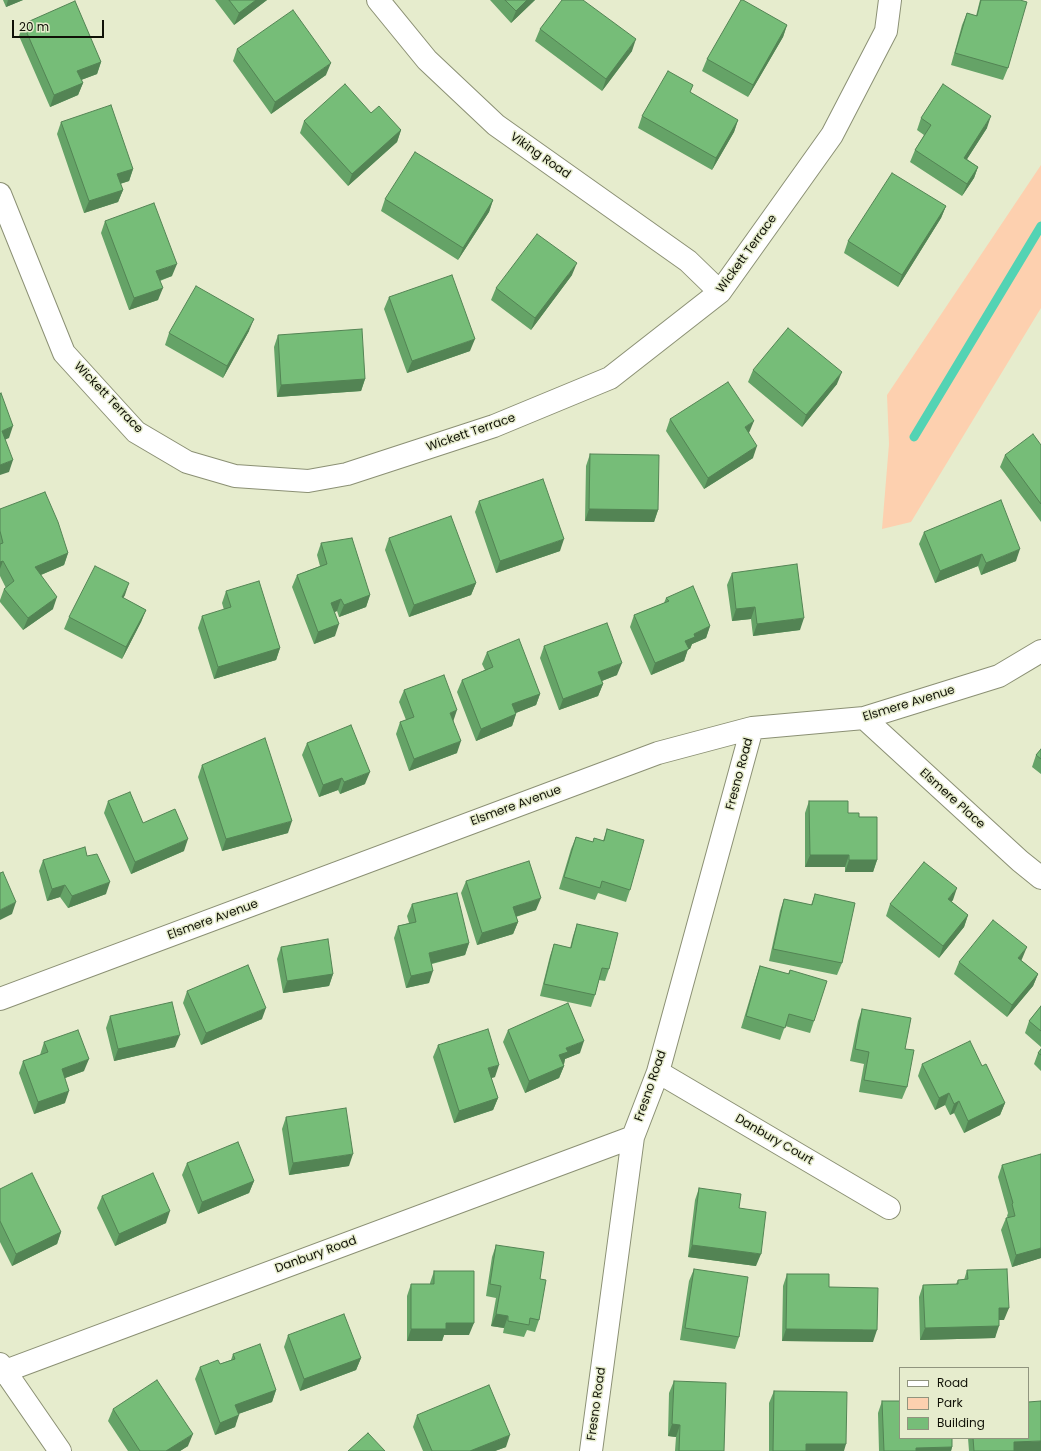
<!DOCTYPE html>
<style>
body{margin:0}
#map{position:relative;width:1041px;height:1451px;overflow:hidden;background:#e6eccd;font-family:Poppins,sans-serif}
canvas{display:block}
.legend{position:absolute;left:899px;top:1367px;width:130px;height:72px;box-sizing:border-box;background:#e6eccd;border:1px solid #90947e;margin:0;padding:5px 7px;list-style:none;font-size:12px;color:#101107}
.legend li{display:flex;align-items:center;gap:8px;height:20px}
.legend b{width:20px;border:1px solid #90947e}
.scale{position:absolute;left:12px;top:20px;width:92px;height:18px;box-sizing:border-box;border:2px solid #101107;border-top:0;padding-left:5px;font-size:12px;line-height:14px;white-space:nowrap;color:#101107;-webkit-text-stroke:3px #e6eccd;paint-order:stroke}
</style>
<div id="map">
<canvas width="1041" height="1451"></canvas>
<ul class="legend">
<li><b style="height:5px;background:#fff"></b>Road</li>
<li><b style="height:11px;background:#fdd0af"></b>Park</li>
<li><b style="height:11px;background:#76bd78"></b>Building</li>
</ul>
<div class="scale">20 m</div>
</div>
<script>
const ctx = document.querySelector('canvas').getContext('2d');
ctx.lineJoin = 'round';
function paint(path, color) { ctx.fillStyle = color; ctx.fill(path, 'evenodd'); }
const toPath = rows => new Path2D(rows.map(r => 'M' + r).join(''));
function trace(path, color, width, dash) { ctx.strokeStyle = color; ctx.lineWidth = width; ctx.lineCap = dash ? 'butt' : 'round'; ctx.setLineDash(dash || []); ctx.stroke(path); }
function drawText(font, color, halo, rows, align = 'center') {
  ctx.font = font + ' Poppins,sans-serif'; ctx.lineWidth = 3; ctx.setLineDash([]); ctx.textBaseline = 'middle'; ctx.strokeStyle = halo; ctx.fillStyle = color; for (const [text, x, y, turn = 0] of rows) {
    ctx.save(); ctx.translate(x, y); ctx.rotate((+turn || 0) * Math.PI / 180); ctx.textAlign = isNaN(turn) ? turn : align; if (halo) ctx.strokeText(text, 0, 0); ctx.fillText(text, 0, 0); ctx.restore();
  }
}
const green = toPath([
 [1041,165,1041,308,911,522,882,529,889,444,887,395]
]);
const stream = toPath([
 [914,437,1041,226]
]);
const minor = toPath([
 [378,0,427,60,496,125,688,261,720,292],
 [0,194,64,353,136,432,187,462,235,476,308,481,347,474,494,426,610,378,720,292,832,135,886,31,890,0],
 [864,718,1020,861,1041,878],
 [0,999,658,753,752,728,864,718,999,676,1041,651],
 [658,1072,889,1208],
 [0,1364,60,1451],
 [0,1373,633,1137],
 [591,1451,633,1137,658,1072,752,728]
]);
const wall = toPath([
 [3,0,23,0,6,7],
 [215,0,267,0,234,25],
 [490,0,535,0,511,23],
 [980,0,1020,0,1008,68,1003,80,951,65,962,25,967,13,976,16],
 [23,24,101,62,97,74,81,80,83,83,78,95,50,107,19,36],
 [787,25,783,37,748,97,702,71,707,59],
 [540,29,632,51,602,91,535,41],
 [237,49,326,75,271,114,233,61],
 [371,113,401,130,397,142,348,186,300,133,304,121],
 [642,116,738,120,734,132,712,170,638,128],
 [921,118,987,128,967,159,978,167,974,178,962,196,910,162,915,150,924,135,917,130],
 [61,122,133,169,129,181,120,184,123,190,118,202,84,213,57,134],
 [385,199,493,200,489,212,458,260,381,211],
 [946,206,941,218,898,287,844,253,848,241],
 [105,221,172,276,160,281,158,300,129,310,101,233],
 [572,275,531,330,491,300,496,288],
 [389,297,470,351,407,373,384,309],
 [249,331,223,378,165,345,169,333],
 [278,335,365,379,361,391,277,397,274,347],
 [753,370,837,384,802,427,748,382],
 [670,419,749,433,753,458,704,489,666,431],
 [1041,445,1041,522,1000,467,1005,455],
 [590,454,658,510,654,522,585,521,586,466],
 [479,501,560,551,496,573,475,512],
 [0,509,68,553,64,565,41,575,53,609,23,630,0,602,0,600,4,589,6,588,0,576],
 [924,532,1016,561,981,575,978,566,935,583,919,544],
 [389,538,476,583,471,595,409,617,385,550],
 [321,543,370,595,366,607,339,617,337,611,335,612,335,636,314,644,292,587,297,575,320,566,317,555],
 [732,573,800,630,753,636,751,619,732,621,727,585],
 [226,591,280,648,276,660,214,679,198,628,202,616,224,610,222,603],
 [125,595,123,598,146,610,141,622,122,659,64,629,69,617],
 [666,598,710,626,706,638,692,644,690,649,688,649,684,661,651,675,630,627,634,615,664,603],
 [544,646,617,675,602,681,603,684,598,696,559,710,540,658],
 [487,652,540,694,536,705,516,713,516,714,512,726,476,741,457,692,462,680,485,670,482,664],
 [404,690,453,721,457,753,409,771,396,734,400,722,406,720,399,702],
 [307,743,365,784,340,794,338,790,319,797,302,755],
 [1041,749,1041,774,1032,767,1036,755],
 [202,765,288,833,222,851,198,777],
 [108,801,184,851,131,874,104,813],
 [809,801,859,817,877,860,873,872,845,872,845,867,805,867,805,813],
 [607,829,630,890,626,902,598,893,595,900,559,889,571,849,576,837,593,842,594,838,603,841],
 [87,856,106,894,68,908,60,897,47,901,39,871,43,860],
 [466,881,536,910,516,917,518,922,513,934,477,945,461,893],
 [815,894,842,963,837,975,769,961,780,911,784,899,811,905],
 [953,900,951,901,968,915,964,927,939,958,886,916,890,904],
 [412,904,469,943,465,955,432,964,429,983,406,988,394,938,398,926,409,923,407,916],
 [577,924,609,969,605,981,599,980,595,995,591,1007,540,996,550,956,554,944,570,948,573,936],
 [281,947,333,974,329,986,283,993,277,959],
 [1022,959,1021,960,1038,974,1033,986,1007,1017,954,974,959,962],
 [760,966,788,974,790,970,814,1021,810,1033,785,1026,780,1040,741,1028,756,978],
 [187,991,262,1019,201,1045,183,1003],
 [1041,1006,1041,1047,1025,1033,1029,1021],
 [862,1009,905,1049,907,1087,902,1099,859,1092,864,1064,850,1061,858,1021],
 [110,1016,175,1047,114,1061,106,1028],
 [508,1030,580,1053,565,1059,564,1064,563,1064,564,1066,559,1078,525,1093,503,1042],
 [44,1042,84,1071,65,1078,65,1103,34,1114,19,1073,23,1061,40,1055],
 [438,1045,495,1077,491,1078,498,1098,493,1110,454,1123,433,1057],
 [1041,1049,1041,1071,1034,1064,1038,1053],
 [922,1064,982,1066,1005,1103,1000,1115,964,1133,954,1113,950,1115,945,1105,935,1110,918,1076],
 [286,1117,349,1166,289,1175,282,1129],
 [187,1163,254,1181,249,1193,198,1214,182,1175],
 [1002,1165,1041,1258,1012,1267,1001,1230,1006,1218,1008,1218,1007,1216,1008,1213,998,1177],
 [699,1188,739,1208,756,1266,688,1257,695,1200],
 [0,1189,61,1232,57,1244,12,1266,0,1242],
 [102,1196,166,1223,115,1246,97,1208],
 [496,1245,540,1279,539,1320,535,1332,527,1330,524,1337,503,1333,504,1328,491,1326,496,1298,486,1296,492,1257],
 [694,1269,739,1337,735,1349,680,1340,689,1281],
 [967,1270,1004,1320,999,1320,995,1338,920,1340,919,1297,923,1285,956,1284,958,1280,964,1280],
 [434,1271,469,1335,444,1335,442,1341,407,1341,407,1296,411,1284,430,1284,430,1283],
 [787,1274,829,1287,873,1342,782,1341,783,1286],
 [288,1335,361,1358,356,1370,300,1391,284,1347],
 [233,1354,276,1390,272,1402,238,1414,235,1427,215,1435,195,1379,200,1367,220,1364,231,1360],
 [674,1381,724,1451,675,1451,676,1437,668,1436,669,1393],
 [774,1391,844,1451,769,1451,769,1403],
 [882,1401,952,1447,951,1451,879,1451,878,1413],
 [113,1409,188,1446,180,1451,128,1451,108,1421],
 [417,1415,506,1447,495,1451,423,1451,413,1427],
 [968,1438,1028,1438,1041,1451,969,1451]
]);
const shadedWall = toPath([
 [8,0,23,0,6,7],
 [256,0,267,0,234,25,239,13],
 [527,0,535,0,511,23,516,11],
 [787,25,783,37,748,97,753,85],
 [636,39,632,51,602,91,606,79],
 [101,62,97,74,73,83,77,71],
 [331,63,326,75,271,114,275,102],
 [83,83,78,95,50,107,54,95],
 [991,116,987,128,960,170,964,158],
 [738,120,734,132,712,170,716,158],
 [401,130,397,142,348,186,352,174],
 [978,167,974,178,962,196,967,184],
 [133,169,129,181,113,186,117,174],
 [123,190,118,202,84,213,89,201],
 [493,200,489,212,458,260,463,248],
 [946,206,941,218,898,287,902,275],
 [577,263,572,275,531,330,535,318],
 [177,264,172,276,152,283,156,271],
 [163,288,158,300,129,310,134,298],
 [254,319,249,331,223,378,227,366],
 [475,339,470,351,407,373,412,361],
 [842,372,837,384,802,427,806,415],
 [365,379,361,391,277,397,281,385],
 [754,421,749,433,741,439,745,427],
 [13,426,9,438,0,442,2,431],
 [757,446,753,458,704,489,708,478],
 [13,460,9,472,0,475,0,465],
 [589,509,658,510,654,522,585,521],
 [564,539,560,551,496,573,500,561],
 [1020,549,1016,561,981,575,986,563],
 [68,553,64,565,31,579,35,567],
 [982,554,978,566,935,583,940,571],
 [3,561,0,569,0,562],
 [129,583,125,595,117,609,122,597],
 [476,583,471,595,409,617,414,605],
 [370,595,366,607,339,617,344,605],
 [57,597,53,609,23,630,28,618],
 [341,599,337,611,327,615,331,603],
 [755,607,751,619,732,621,736,609],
 [146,610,141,622,122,659,126,647],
 [804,618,800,630,753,636,757,624],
 [339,624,335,636,314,644,318,632],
 [710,626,706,638,692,644,690,649,688,649,684,661,651,675,655,663,685,641,694,634],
 [280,648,276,660,214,679,218,667],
 [622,663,617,675,594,684,598,672],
 [603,684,598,696,559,710,563,699],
 [540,694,536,705,508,716,512,704],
 [457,710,453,722,450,713],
 [516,714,512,726,476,741,481,729],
 [461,741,457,753,409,771,414,759],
 [370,772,365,784,340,794,344,782],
 [342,778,338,790,319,797,323,785],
 [292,821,288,833,222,851,226,839],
 [188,839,184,851,131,874,135,862],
 [810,855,849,855,845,867,805,867],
 [849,860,877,860,873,872,845,872],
 [110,882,106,894,68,908,72,896],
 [65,885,60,897,47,901,52,889],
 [957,888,953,900,944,911,948,899],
 [541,898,536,910,508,919,513,907],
 [16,902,12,914,0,920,0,910],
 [968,915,964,927,939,958,943,946],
 [518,922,513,934,477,945,482,933],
 [469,943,465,955,425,965,429,953],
 [1027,947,1022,959,1014,970,1018,958],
 [433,971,429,983,406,988,411,976],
 [333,974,329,986,283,993,287,981],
 [1038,974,1033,986,1007,1017,1012,1005],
 [266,1008,262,1019,201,1045,206,1033],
 [180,1035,175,1047,114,1061,118,1049],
 [584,1041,580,1053,565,1059,564,1064,555,1067,559,1055,566,1048],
 [89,1059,84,1071,57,1081,62,1069],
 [499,1065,495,1077,484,1080,488,1068],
 [564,1066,559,1078,525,1093,529,1081],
 [69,1091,65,1103,34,1114,38,1102],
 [949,1093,945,1105,935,1110,939,1098],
 [498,1098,493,1110,454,1123,459,1111],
 [959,1101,954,1113,950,1115,954,1104],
 [1005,1103,1000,1115,964,1133,968,1121],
 [353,1154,349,1166,289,1175,293,1163],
 [254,1181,249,1193,198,1214,202,1202],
 [170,1211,166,1223,115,1246,119,1234],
 [61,1232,57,1244,12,1266,16,1254],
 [692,1245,761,1254,756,1266,688,1257],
 [1041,1248,1041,1258,1012,1267,1016,1255],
 [999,1308,1009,1308,1004,1320,994,1320],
 [496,1314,508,1316,504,1328,491,1326],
 [446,1323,474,1323,469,1335,444,1335,442,1341,407,1341,411,1329],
 [999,1326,995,1338,920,1340,925,1328],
 [786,1329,877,1330,873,1342,782,1341],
 [361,1358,356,1370,300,1391,304,1379],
 [276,1390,272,1402,230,1417,235,1405],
 [239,1415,235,1427,215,1435,220,1423],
 [672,1424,680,1425,676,1437,668,1436],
 [193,1434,188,1446,180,1451,166,1451],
 [510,1435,506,1447,495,1451,470,1451],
 [1041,1441,1041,1451,1011,1451,1014,1442],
 [806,1444,846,1444,844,1451,803,1451],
 [952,1447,951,1451,915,1451,916,1448]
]);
const building = toPath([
 [229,0,256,0,239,13,229,0],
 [505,0,527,0,516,11,505,0],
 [562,0,583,0,636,39,606,79,540,29,562,0],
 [741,0,743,0,787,25,753,85,707,59,741,0],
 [981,0,1020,0,1027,2,1008,68,955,53,967,13,977,16,981,0],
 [75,1,101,62,77,71,83,83,54,95,23,24,75,1],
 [293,10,331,63,275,102,237,49,293,10],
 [668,71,693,85,690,92,738,120,716,158,642,116,668,71],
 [345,84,371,113,379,106,401,130,352,174,304,121,345,84],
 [943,84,991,116,964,158,978,167,967,184,915,150,931,125,921,118,943,84],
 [111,105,133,169,117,174,123,190,89,201,61,122,111,105],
 [415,152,493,200,463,248,385,199,415,152],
 [892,173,946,206,902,275,848,241,892,173],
 [154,203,177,264,156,271,163,288,134,298,105,221,154,203],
 [537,234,577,263,535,318,496,288,537,234],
 [452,275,475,339,412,361,389,297,452,275],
 [196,286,254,319,227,366,169,333,196,286],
 [788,328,842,372,806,415,753,370,788,328],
 [362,329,365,379,281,385,278,335,362,329],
 [728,382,754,421,745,427,757,446,708,478,670,419,728,382],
 [1,393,13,426,2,431,13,460,0,465,0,394,1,393],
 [1033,434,1041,445,1041,504,1005,455,1033,434],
 [590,454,659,455,658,510,589,509,590,454],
 [543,479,564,539,500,561,479,501,543,479],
 [45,492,58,522,68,553,35,567,57,597,28,618,4,589,14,581,3,561,0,562,0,544,3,543,0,531,0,509,45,492],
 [1001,500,1020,549,986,563,982,554,940,571,924,532,1001,500],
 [451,516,476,583,414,605,389,538,451,516],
 [352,538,370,595,344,605,341,599,331,603,339,624,318,632,297,575,327,564,321,543,352,538],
 [797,564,804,618,757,624,755,607,736,609,732,573,797,564],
 [95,566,129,583,122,597,146,610,126,647,69,617,95,566],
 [259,581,280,648,218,667,202,616,231,607,226,591,259,581],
 [693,586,710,626,694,634,695,637,685,641,689,649,655,663,634,615,669,601,666,598,693,586],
 [607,623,622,663,598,672,603,684,563,699,544,646,607,623],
 [519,639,540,694,512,704,516,714,481,729,462,680,493,667,487,652,519,639],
 [444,675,457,710,450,713,461,741,414,759,400,722,414,717,404,690,444,675],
 [351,725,370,772,344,782,342,778,323,785,307,743,351,725],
 [265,738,292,821,226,839,202,765,265,738],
 [1041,749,1041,759,1036,755,1041,749],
 [130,792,143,823,175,809,188,839,135,862,108,801,130,792],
 [809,801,848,801,848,813,859,813,859,817,877,817,877,860,849,860,849,855,810,855,809,801],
 [607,829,644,840,630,890,602,881,600,888,564,877,576,837,593,842,594,838,604,841,607,829],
 [85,847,87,856,97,854,110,882,72,896,65,885,52,889,43,860,85,847],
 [529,861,541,898,513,907,518,922,482,933,466,881,529,861],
 [924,862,957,888,948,899,968,915,943,946,890,904,924,862],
 [3,872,16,902,0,910,0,873,3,872],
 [457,893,469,943,429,953,433,971,411,976,398,926,416,922,412,904,457,893],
 [815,894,855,903,842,963,773,949,784,899,812,905,815,894],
 [993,920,1027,947,1018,958,1038,974,1012,1005,959,962,993,920],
 [577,924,618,933,609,969,602,968,595,995,544,984,554,944,571,948,577,924],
 [328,939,333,974,287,981,281,947,328,939],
 [248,965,266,1008,206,1033,187,991,248,965],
 [760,966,789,974,790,970,827,981,814,1021,789,1014,785,1028,746,1016,760,966],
 [172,1002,180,1035,118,1049,110,1016,172,1002],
 [568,1003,584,1041,566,1048,568,1052,559,1055,564,1066,529,1081,508,1030,568,1003],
 [1041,1006,1041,1031,1029,1021,1041,1006],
 [862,1009,911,1018,905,1049,914,1050,907,1087,864,1080,869,1052,855,1049,862,1009],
 [488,1029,499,1065,488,1068,498,1098,459,1111,438,1045,488,1029],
 [78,1030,89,1059,62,1069,69,1091,38,1102,23,1061,48,1052,44,1042,78,1030],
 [970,1041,982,1066,986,1064,1005,1103,968,1121,959,1101,954,1104,949,1093,939,1098,922,1064,970,1041],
 [1041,1049,1041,1055,1038,1053,1041,1049],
 [346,1108,353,1154,293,1163,286,1117,346,1108],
 [238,1142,254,1181,202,1202,187,1163,238,1142],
 [1041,1154,1041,1248,1016,1255,1006,1218,1015,1216,1012,1204,1013,1203,1002,1165,1041,1154],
 [32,1173,61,1232,16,1254,0,1221,0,1189,32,1173],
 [153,1173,170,1211,119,1234,102,1196,153,1173],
 [699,1188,741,1194,739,1208,766,1212,761,1254,692,1245,699,1188],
 [496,1245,544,1252,540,1279,546,1280,539,1320,530,1318,529,1325,508,1321,508,1316,496,1314,501,1286,490,1284,496,1245],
 [694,1269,748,1277,739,1337,685,1328,694,1269],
 [1007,1269,1009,1308,999,1308,999,1326,925,1328,923,1285,958,1284,958,1280,968,1279,967,1270,1007,1269],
 [434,1271,474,1271,474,1323,446,1323,446,1329,411,1329,411,1284,434,1284,434,1271],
 [787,1274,829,1274,829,1287,878,1288,877,1330,786,1329,787,1274],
 [344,1314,361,1358,304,1379,288,1335,344,1314],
 [260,1344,276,1390,235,1405,239,1415,220,1423,200,1367,218,1360,220,1364,235,1359,233,1354,260,1344],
 [157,1380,193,1434,166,1451,140,1451,113,1409,157,1380],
 [674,1381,726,1383,724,1451,679,1451,680,1425,672,1424,674,1381],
 [489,1385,510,1435,470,1451,432,1451,417,1415,489,1385],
 [774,1391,847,1392,846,1444,806,1444,806,1451,773,1451,774,1391],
 [882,1401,900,1401,900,1438,952,1438,952,1447,916,1448,916,1451,884,1451,882,1401],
 [1041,1401,1041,1441,1014,1442,1014,1451,974,1451,973,1438,1028,1438,1028,1402,1041,1401],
 [368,1433,385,1451,348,1451,368,1433]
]);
const streetNames = [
 ["Viking Road",540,156,35],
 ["Wickett Terrace",747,254,-54],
 ["Wickett Terrace",108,398,46],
 ["Wickett Terrace",471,433,-19],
 ["Elsmere Avenue",909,704,-17],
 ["Fresno Road",740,774,-75],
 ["Elsmere Place",952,799,42],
 ["Elsmere Avenue",516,806,-20],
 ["Elsmere Avenue",213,920,-20],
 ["Fresno Road",651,1086,-71],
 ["Danbury Court",774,1140,30],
 ["Danbury Road",316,1255,-20],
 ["Fresno Road",597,1404,-82]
];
paint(green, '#fdd0af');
trace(stream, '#53d3b4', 9);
trace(minor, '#8b9074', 24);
trace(minor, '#fff', 22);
paint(wall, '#65a367');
paint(shadedWall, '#538454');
paint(building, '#76bd78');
trace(building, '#538454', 1);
drawText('12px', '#101107', '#e6eccd', streetNames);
</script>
